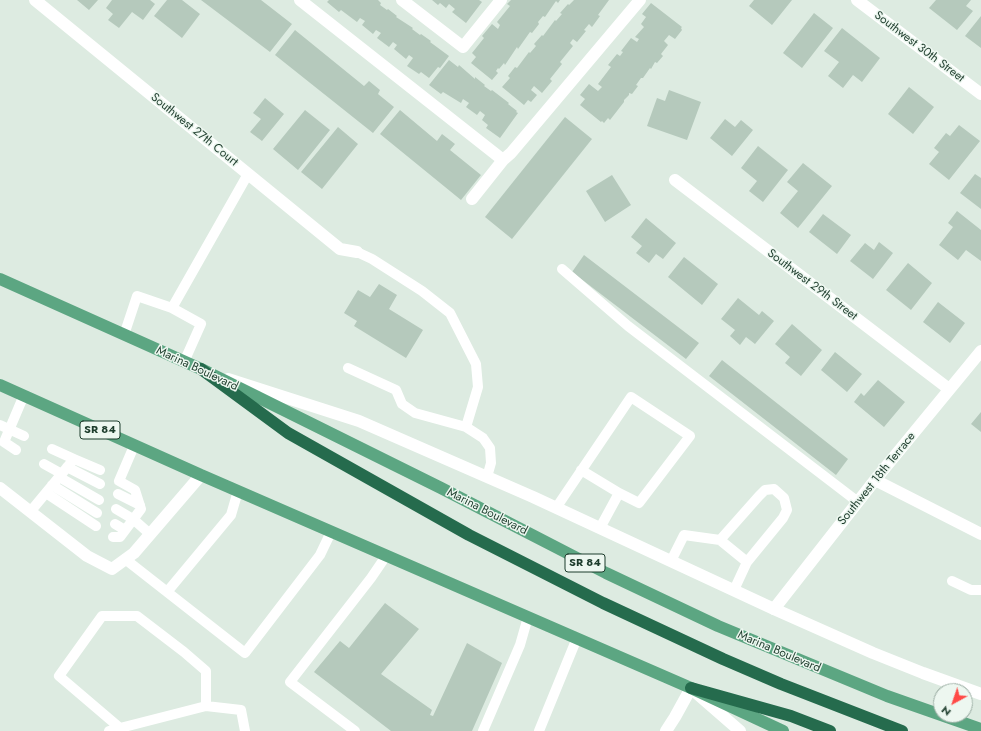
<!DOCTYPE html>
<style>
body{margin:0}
#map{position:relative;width:981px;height:731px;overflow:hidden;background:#ddebe1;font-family:Jost,sans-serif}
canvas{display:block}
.north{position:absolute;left:933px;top:683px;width:40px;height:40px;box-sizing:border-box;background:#edf7f0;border:1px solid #9aaca2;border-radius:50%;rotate:220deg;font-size:11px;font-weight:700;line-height:16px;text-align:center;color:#1d3c2c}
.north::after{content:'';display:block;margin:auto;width:14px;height:18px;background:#ff4a47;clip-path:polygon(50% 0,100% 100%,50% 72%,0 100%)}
</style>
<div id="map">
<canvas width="981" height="731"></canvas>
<div class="north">N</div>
</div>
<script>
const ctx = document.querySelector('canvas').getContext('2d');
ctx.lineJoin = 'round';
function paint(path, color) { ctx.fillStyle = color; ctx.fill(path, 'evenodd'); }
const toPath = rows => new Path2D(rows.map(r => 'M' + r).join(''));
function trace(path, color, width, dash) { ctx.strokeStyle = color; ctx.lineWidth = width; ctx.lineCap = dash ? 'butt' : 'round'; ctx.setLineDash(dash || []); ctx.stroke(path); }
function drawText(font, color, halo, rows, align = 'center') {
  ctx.font = font + ' Jost,sans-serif'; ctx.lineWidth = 3; ctx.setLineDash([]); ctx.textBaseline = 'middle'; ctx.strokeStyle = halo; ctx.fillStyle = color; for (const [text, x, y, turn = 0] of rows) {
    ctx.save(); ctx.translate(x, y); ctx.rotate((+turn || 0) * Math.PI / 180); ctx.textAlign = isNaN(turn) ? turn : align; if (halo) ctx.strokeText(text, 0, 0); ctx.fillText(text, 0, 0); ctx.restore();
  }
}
const building = toPath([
 [77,0,98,0,89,10],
 [112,0,150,0,155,4,143,20,132,12,119,28,108,20,113,14,106,8],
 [167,0,182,0,200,14,182,38,154,16],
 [201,0,261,0,292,24,270,52],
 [329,0,378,0,381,3,380,5,387,10,388,9,397,16,396,17,413,28,412,29,420,35,421,34,431,41,430,42,449,56,440,68,438,67,429,78,421,72,419,74,407,66,413,58,409,55,406,59,394,49,397,45,393,42,389,47,377,38,381,33,376,30,373,34,362,25,365,21,360,18,357,22,341,10,339,12,327,2],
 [432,0,479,0,482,2,466,23,452,12,455,9,449,4,446,8,440,3,438,5],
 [511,0,560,0,558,3,556,1,545,17,543,16,538,22,539,24,532,33,530,32,518,49,517,47,505,65,504,63,499,69,498,68,496,71,498,73,492,80,471,63,476,57,472,53,484,38,482,36,492,24,498,29,500,25,497,22,510,6,507,4],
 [574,0,609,0,598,15,600,16,592,27,589,24,584,30,586,31,577,42,573,39,570,43,573,46,560,62,562,64,550,79,552,81,542,93,534,86,531,90,537,95,531,102,528,100,524,105,502,87,510,78,508,76,515,67,517,68,529,52,530,53,536,46,534,44,542,35,543,36,555,20,556,21,562,14,560,13,568,4,569,5],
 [754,0,792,0,772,25,749,6],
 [936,0,971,0,966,6,973,11,957,30,929,8],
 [651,3,682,27,681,28,682,30,675,39,669,35,664,41,668,45,661,54,663,56,657,63,655,62,651,69,650,68,643,78,641,78,636,85,638,86,632,94,629,93,629,95,624,100,624,102,610,120,608,118,604,123,602,121,601,122,580,105,585,99,580,95,589,84,598,91,602,87,598,84,611,67,608,65,617,54,620,56,623,52,621,51,631,38,637,42,639,39,635,37,644,27,641,24,646,17,642,14],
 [814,13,833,28,802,68,783,53],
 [981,16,981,48,965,36],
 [842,28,880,58,862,82,853,75,843,88,828,76,839,62,824,51],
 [295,30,364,86,369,81,380,90,378,94,394,107,373,133,275,55],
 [449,60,458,67,459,65,475,79,475,77,485,85,484,86,491,91,492,90,509,103,508,104,517,111,516,112,518,113,500,138,486,128,488,125,482,120,485,115,480,111,477,115,466,107,469,103,463,99,461,103,443,92,441,94,429,85],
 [909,87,934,107,913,134,888,114],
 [669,90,701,102,687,140,647,126,657,98,665,101],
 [265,98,284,114,262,141,250,132,261,119,253,113],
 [305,110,330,130,298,170,273,149],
 [400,110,437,141,442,134,455,144,450,150,481,175,461,200,380,134],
 [565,117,592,139,512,239,485,217],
 [725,119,735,127,741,120,753,130,732,156,710,138],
 [959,125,980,141,949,180,929,164,939,152,934,148,946,133,950,136],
 [338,127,358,144,322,189,301,172],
 [758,146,788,170,763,202,749,191,757,181,741,168],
 [803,163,832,186,798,228,780,213,798,191,787,182],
 [975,174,981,178,981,209,960,193],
 [612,175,631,205,605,222,586,191],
 [957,211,981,230,981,261,966,250,958,260,939,245,953,227,948,223],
 [823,214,851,235,837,254,809,232],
 [646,218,676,243,663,259,656,254,649,263,636,253,642,246,631,237],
 [879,242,893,253,873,279,850,261,865,243,874,250],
 [584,255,699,343,686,359,572,272],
 [684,257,718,284,702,305,668,277],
 [908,263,932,283,911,310,886,290],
 [379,284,397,295,389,309,423,330,406,358,354,326,357,321,344,313,358,290,370,297],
 [738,298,759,315,762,311,774,321,755,344,746,337,740,345,730,336,735,330,721,319],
 [938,302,965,323,950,343,923,322],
 [792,324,822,350,801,376,785,363,790,357,775,344],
 [835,352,862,374,847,392,821,370],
 [722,360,848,459,836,475,709,376],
 [878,380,905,402,884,427,854,402,861,393,864,396],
 [981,412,981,432,971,424],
 [385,603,419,629,381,674,432,710,430,715,433,716,467,643,502,663,472,731,391,731,314,672,340,641,349,648]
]);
const lane = toPath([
 [357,252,372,259,422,291,450,313,476,364,478,387,466,427],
 [562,269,628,326,858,502],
 [172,308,248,174],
 [124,335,137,296,172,308,201,324,184,362],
 [348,368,396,390,402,404,415,413,466,427,483,438,490,448,491,463,487,477],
 [0,425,24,436],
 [16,450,4,442,24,395],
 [74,459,100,470],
 [44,464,62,474],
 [67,467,100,484],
 [581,470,619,493],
 [59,477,99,500],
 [52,485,97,513],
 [46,493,96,526],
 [118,494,140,505],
 [556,508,631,397,690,436,639,503,619,493,600,528],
 [116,509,133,519,150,534],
 [30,512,74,459,52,449],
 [115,524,125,530],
 [113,537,120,537,141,509,135,490,119,481,134,446],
 [720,540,747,562],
 [125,559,245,653,320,555,331,532],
 [671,561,684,535,720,540,759,496,765,490,774,489,784,498,787,510,783,518,747,562,734,590],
 [952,581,971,590,981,590],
 [167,592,231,515,238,491],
 [206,706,241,710,245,731],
 [109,731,120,728,171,715,206,706,206,671,184,652,137,616,102,616,59,676,120,728],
 [355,731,290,682,371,578,386,556],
 [483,731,520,645,528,617],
 [539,731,577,638]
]);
const street = toPath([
 [35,0,340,249,357,252],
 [300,0,503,160],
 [402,0,463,47,501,0],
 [857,0,981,94],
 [675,180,949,389],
 [472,199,503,160,511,153,640,0],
 [875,480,981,534],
 [0,488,87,556,112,569,134,553,201,475],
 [774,609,875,480,981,351],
 [666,731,675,717,691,688]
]);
const secondary = toPath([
 [228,379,359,421,533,497,774,609,873,653,923,673,981,694],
 [694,691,740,731]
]);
const primary = toPath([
 [0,279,201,369,441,488,606,573,718,626,887,696,981,729],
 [0,385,201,475,691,688,783,731]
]);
const highway = toPath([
 [201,369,288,433,469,535,538,570,603,603,723,659,781,684,902,731],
 [691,688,791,716,830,731]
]);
const shields = [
 [100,430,40],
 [585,563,40]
];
const shieldNames = [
 ["SR 84",100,430],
 ["SR 84",585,563]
];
const streetNames = [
 ["Southwest 30th Street",919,47,37],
 ["Southwest 27th Court",194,130,39],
 ["Southwest 29th Street",812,285,37],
 ["Marina Boulevard",197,369,25],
 ["Southwest 18th Terrace",877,479,-51],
 ["Marina Boulevard",487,512,27],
 ["Marina Boulevard",779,652,23]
];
paint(building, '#b5c9bc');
trace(lane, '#fff', 10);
trace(street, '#fff', 12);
trace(secondary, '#fff', 12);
trace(primary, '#5ca682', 12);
trace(highway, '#256b4d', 12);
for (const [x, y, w] of shields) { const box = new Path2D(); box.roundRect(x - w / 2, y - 9, w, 18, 3); ctx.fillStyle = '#edf7f0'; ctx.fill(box); trace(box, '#1d3c2c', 1); }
drawText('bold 11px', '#1d3c2c', null, shieldNames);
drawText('12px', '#1d3c2c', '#edf7f0', streetNames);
</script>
